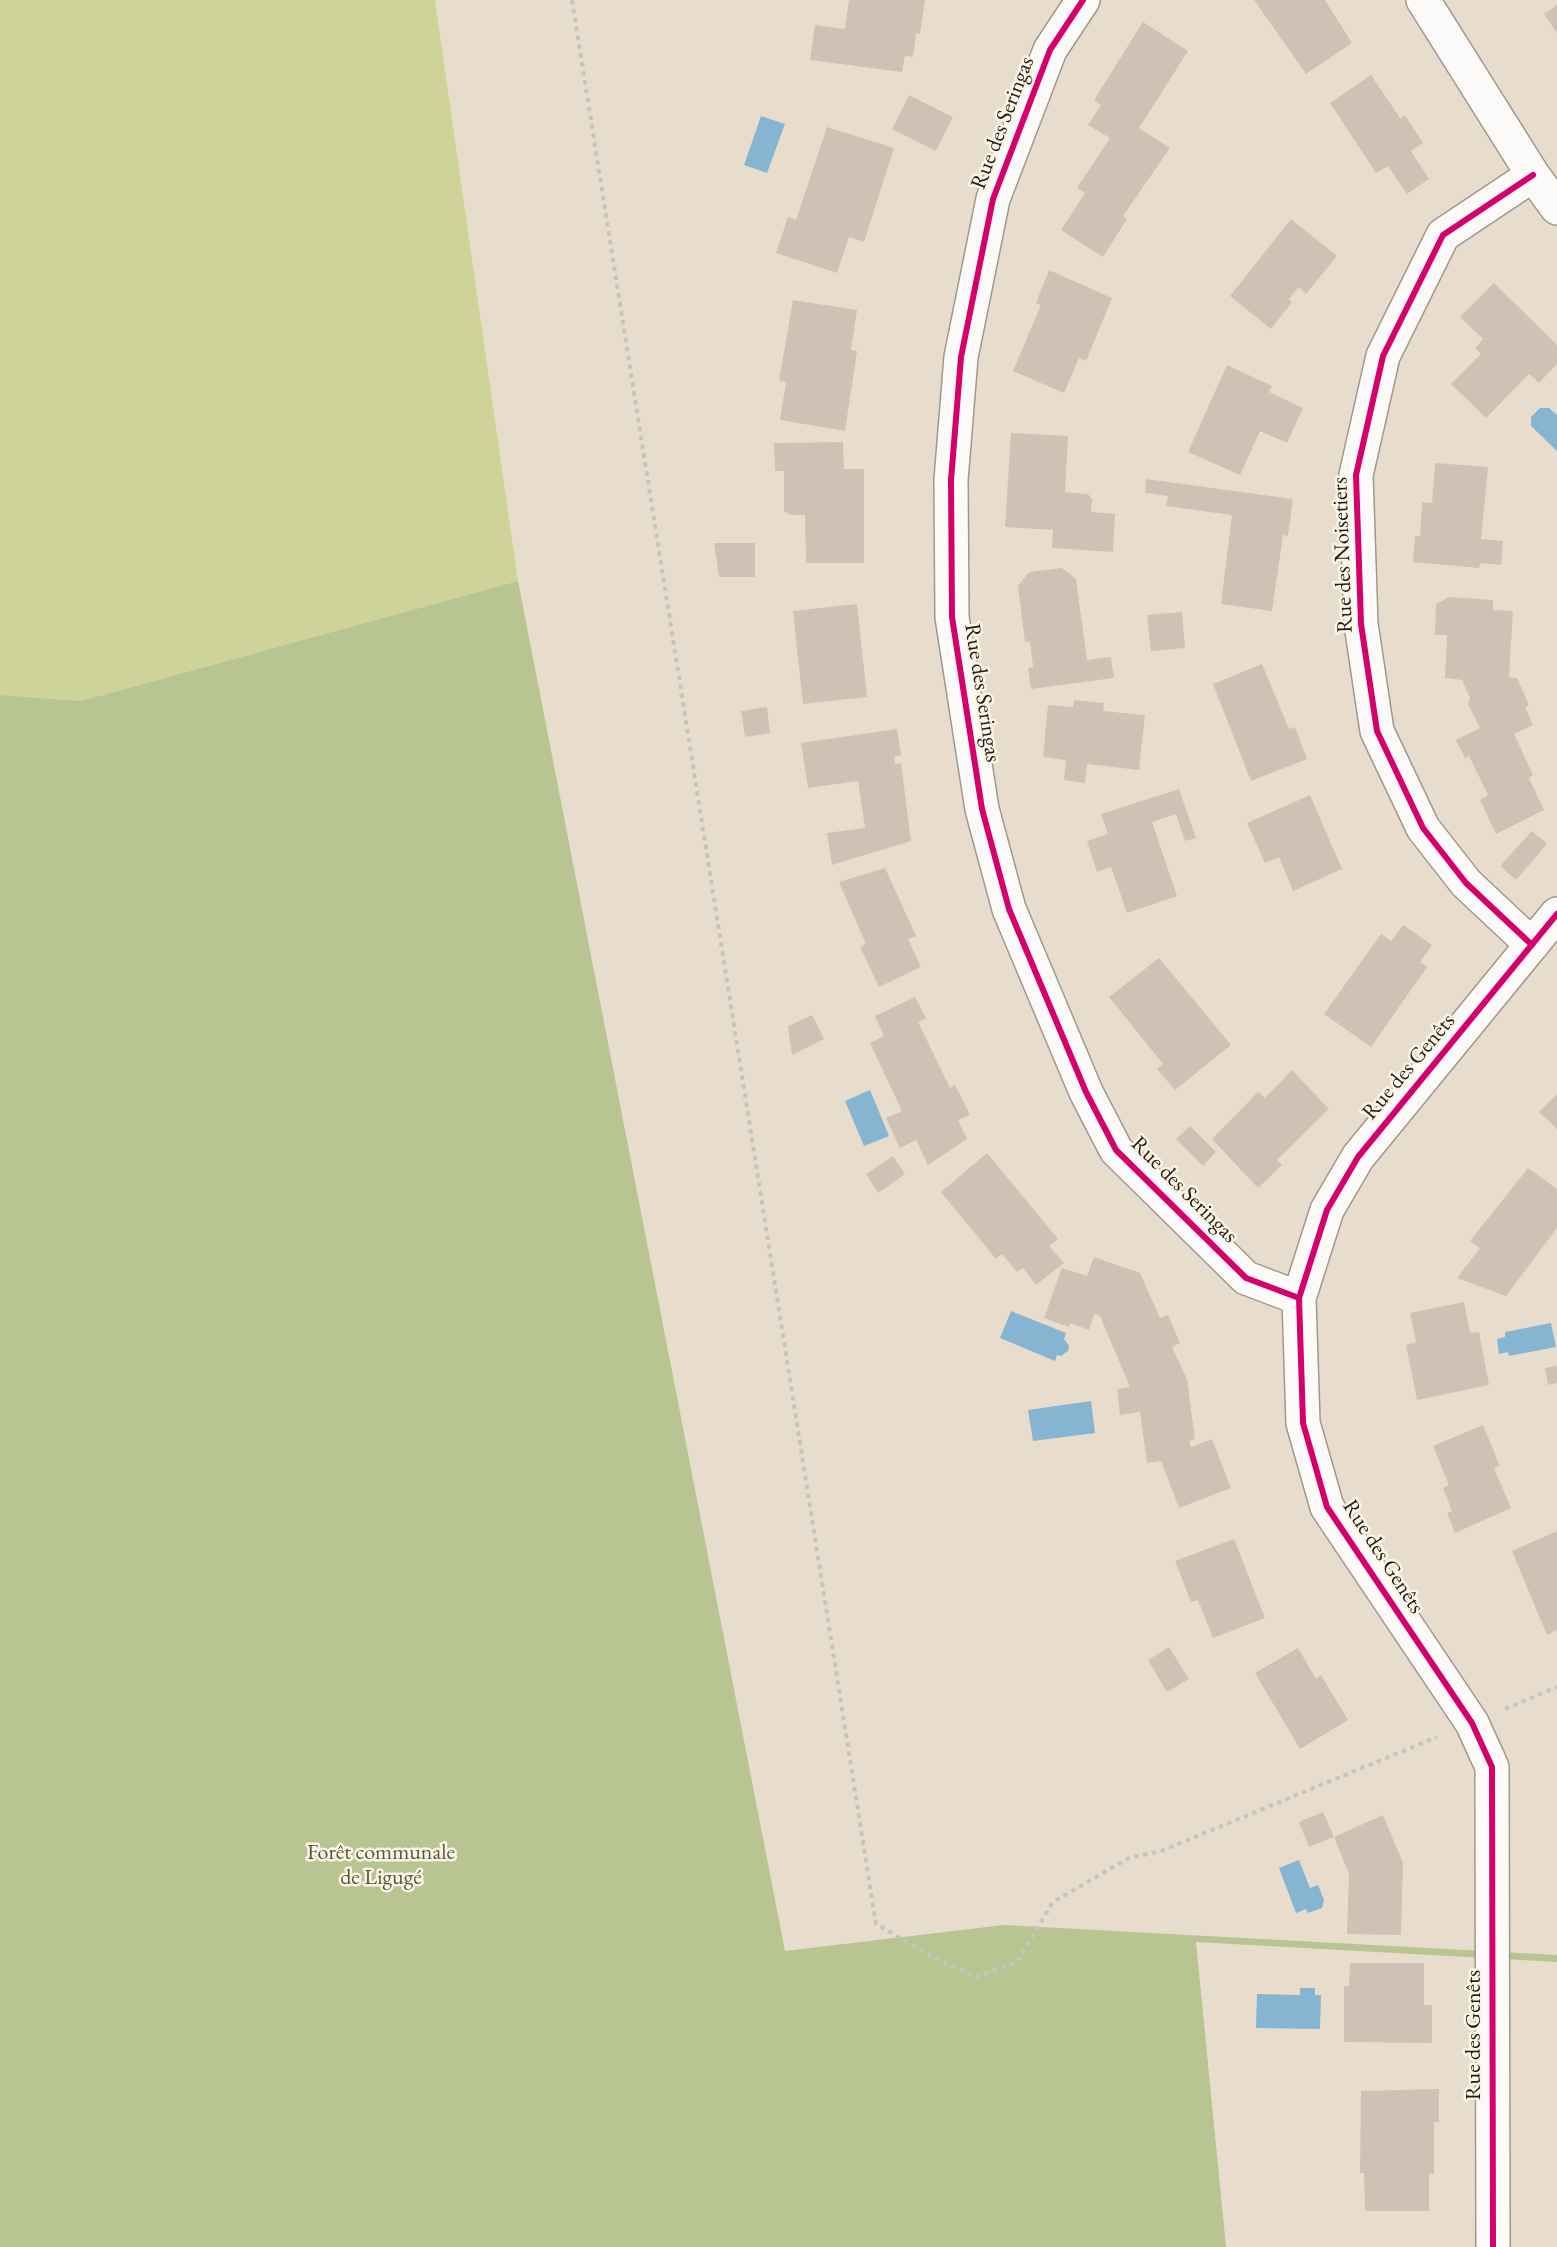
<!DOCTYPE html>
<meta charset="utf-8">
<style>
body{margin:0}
canvas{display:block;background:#e8ddcd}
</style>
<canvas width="1557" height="2247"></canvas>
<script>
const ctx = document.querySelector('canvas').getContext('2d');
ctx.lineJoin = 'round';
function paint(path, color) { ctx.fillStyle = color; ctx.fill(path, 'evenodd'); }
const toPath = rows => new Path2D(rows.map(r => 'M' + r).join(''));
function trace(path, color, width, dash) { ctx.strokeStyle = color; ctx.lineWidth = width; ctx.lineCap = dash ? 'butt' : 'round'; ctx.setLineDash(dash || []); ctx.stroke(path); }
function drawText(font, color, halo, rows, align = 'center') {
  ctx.font = font + ' "EB Garamond",serif'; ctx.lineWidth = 5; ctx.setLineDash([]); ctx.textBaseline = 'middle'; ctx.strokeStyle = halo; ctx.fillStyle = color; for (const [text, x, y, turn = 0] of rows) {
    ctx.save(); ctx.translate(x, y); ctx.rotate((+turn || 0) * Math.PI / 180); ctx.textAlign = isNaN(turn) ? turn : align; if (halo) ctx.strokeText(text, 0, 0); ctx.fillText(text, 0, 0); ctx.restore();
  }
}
const green = toPath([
 [0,0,435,0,518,581,81,701,0,695]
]);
const forest = toPath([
 [518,581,785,1951,1004,1925,1557,1955,1557,1962,1196,1942,1226,2247,0,2247,0,695,81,701]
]);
const water = toPath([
 [761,116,785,124,767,173,744,165],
 [1540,408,1549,408,1557,415,1557,451,1531,426,1531,417],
 [870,1090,889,1136,864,1146,845,1101],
 [1011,1311,1066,1333,1064,1339,1069,1346,1068,1351,1061,1356,1057,1355,1055,1361,1000,1338],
 [1551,1323,1556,1347,1509,1356,1508,1352,1499,1354,1497,1339,1505,1337,1505,1332],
 [1091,1401,1095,1433,1033,1441,1028,1410],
 [1299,1860,1310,1888,1318,1885,1324,1900,1322,1908,1308,1913,1306,1909,1296,1913,1279,1868],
 [1300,1988,1315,1988,1315,1995,1321,1995,1320,2029,1256,2028,1257,1994,1300,1995]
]);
const building = toPath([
 [849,0,925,0,920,34,916,33,913,57,905,56,902,72,810,60,815,25,845,29],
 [1254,0,1325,0,1352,43,1306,74],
 [1557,5,1557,33,1544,14],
 [1143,22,1188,51,1139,128,1170,148,1123,216,1127,219,1103,257,1061,230,1085,193,1077,188,1110,138,1088,125,1101,105,1094,100],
 [1371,75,1400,118,1405,115,1423,143,1411,151,1429,179,1407,194,1388,166,1376,173,1330,103],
 [909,95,953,117,936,151,892,129],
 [827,127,894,148,864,242,849,237,837,273,776,253,788,217,796,220],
 [1291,219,1337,256,1306,294,1299,287,1289,299,1292,302,1271,329,1230,296],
 [1049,270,1112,298,1086,361,1079,358,1064,393,1013,371,1041,305,1036,303],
 [1494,283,1557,345,1557,364,1539,383,1529,374,1486,418,1451,384,1481,354,1475,348,1483,339,1460,317],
 [793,300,857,310,851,350,857,351,845,431,780,420,786,382,779,381],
 [1227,365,1272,386,1269,392,1303,408,1287,443,1260,431,1240,475,1188,452],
 [1011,433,1068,436,1065,492,1088,494,1092,499,1091,512,1115,514,1113,552,1052,548,1053,530,1005,527],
 [843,442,844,469,864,469,864,563,806,563,805,515,790,515,784,511,784,471,775,471,774,443],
 [1435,463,1488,467,1481,539,1503,541,1501,565,1480,563,1479,568,1413,562,1415,536,1420,536,1422,502,1432,503],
 [1146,479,1293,499,1288,536,1283,535,1272,611,1221,604,1232,515,1166,506,1168,496,1145,493],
 [714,543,755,543,755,577,719,577],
 [1062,568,1076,579,1087,660,1111,657,1114,678,1031,689,1028,668,1033,667,1030,641,1025,642,1018,586,1029,572],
 [1449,597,1493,600,1493,610,1513,611,1509,677,1517,678,1529,705,1525,707,1533,725,1514,734,1533,775,1529,778,1544,810,1496,834,1480,800,1488,795,1469,756,1465,758,1456,740,1480,728,1468,704,1470,698,1462,680,1445,678,1447,635,1435,635,1436,604],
 [857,604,867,697,803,704,793,611],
 [1182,612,1185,648,1151,651,1147,615],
 [1262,664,1289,729,1295,727,1307,759,1251,781,1213,684],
 [1074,700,1104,703,1103,711,1145,715,1139,770,1087,764,1085,783,1064,780,1066,760,1043,757,1048,705,1073,707],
 [767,707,770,733,745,737,741,711],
 [897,729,901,755,894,757,895,764,901,763,911,841,832,865,827,833,865,828,858,781,808,788,801,743],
 [1179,789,1196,838,1185,841,1176,814,1152,822,1177,896,1127,913,1111,867,1097,872,1087,841,1108,834,1101,814],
 [1310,795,1342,869,1293,891,1279,857,1265,863,1247,823],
 [1532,831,1547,844,1516,880,1500,866],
 [885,868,916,936,908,939,921,967,879,987,860,947,866,944,839,882],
 [1403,925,1432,945,1420,962,1427,967,1371,1047,1324,1014,1381,934,1391,941],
 [1159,958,1231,1045,1175,1090,1157,1069,1163,1064,1109,997],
 [915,997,926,1018,918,1022,950,1088,955,1085,970,1115,958,1120,967,1139,928,1165,916,1140,900,1148,892,1131,886,1118,902,1111,870,1043,884,1036,875,1016],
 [812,1015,824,1039,792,1055,788,1026],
 [1292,1070,1329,1109,1277,1160,1282,1165,1258,1188,1212,1139,1258,1092,1265,1098],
 [1557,1094,1557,1129,1539,1112],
 [1190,1126,1216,1152,1203,1166,1176,1139],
 [987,1153,1058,1239,1049,1246,1064,1263,1036,1285,1023,1268,1017,1272,1002,1254,996,1259,941,1192],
 [893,1156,905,1174,878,1193,866,1174],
 [1528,1168,1557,1189,1557,1228,1506,1296,1457,1278,1480,1248,1470,1241],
 [1094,1257,1140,1273,1160,1318,1168,1315,1180,1343,1172,1347,1187,1379,1195,1439,1189,1441,1191,1447,1212,1439,1231,1488,1179,1508,1161,1461,1147,1463,1140,1412,1120,1415,1117,1389,1130,1387,1100,1316,1094,1314,1089,1330,1070,1323,1069,1327,1044,1318,1062,1268,1087,1276],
 [1464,1302,1470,1333,1479,1332,1489,1385,1417,1400,1406,1345,1416,1342,1410,1313],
 [1557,1366,1557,1383,1548,1385,1545,1368],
 [1483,1425,1500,1466,1494,1468,1511,1508,1455,1533,1447,1513,1452,1511,1443,1488,1449,1485,1433,1446],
 [1557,1531,1557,1630,1547,1635,1512,1551],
 [1234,1539,1265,1618,1213,1638,1198,1600,1191,1602,1175,1561],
 [1169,1647,1189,1679,1167,1692,1148,1660],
 [1298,1648,1316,1679,1321,1675,1348,1720,1300,1749,1255,1673],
 [1323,1812,1334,1837,1383,1815,1403,1863,1401,1935,1347,1934,1349,1874,1334,1837,1309,1847,1299,1822],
 [1350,1963,1424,1963,1424,2005,1432,2005,1432,2043,1344,2042,1344,1986,1349,1986],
 [1439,2089,1439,2122,1434,2122,1434,2174,1429,2174,1429,2211,1365,2211,1364,2173,1360,2173,1361,2091]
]);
const path = toPath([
 [572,0,876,1924,931,1956,976,1977,1017,1962,1053,1902,1129,1858,1161,1851,1437,1737],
 [1505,1709,1557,1687]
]);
const minor = toPath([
 [1083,0,1050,50,993,199,961,357,951,480,952,617,982,809,1009,909,1086,1092,1116,1150,1246,1278,1299,1298],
 [1423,0,1533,175,1557,208],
 [1532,945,1466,883,1423,828,1377,731,1361,624,1356,475,1383,356,1443,235,1533,175],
 [1493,2247,1492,1767,1472,1723,1327,1507,1303,1423,1299,1298,1327,1210,1358,1157,1557,914]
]);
const cycleway = toPath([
 [1083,0,1050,50,993,199,961,357,951,480,952,617,982,809,1009,909,1086,1092,1116,1150,1246,1278,1299,1298],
 [1532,945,1466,883,1423,828,1377,731,1361,624,1356,475,1383,356,1443,235,1533,175],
 [1493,2247,1492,1767,1472,1723,1327,1507,1303,1423,1299,1298,1327,1210,1358,1157,1557,914]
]);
const streetNames = [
 ["Rue des Seringas",1003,123,-69],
 ["Rue des Noisetiers",1343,555,-92],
 ["Rue des Seringas",982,693,81],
 ["Rue des Genêts",1409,1067,-50],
 ["Rue des Seringas",1184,1190,45],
 ["Rue des Genêts",1383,1557,57],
 ["Rue des Genêts",1474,2035,-90]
];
const parkNames = [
 ["Forêt communale",381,1853],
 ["de Ligugé",381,1878]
];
paint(green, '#cdd399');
paint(forest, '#b8c492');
paint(water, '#85b5d0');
paint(building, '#cfc2b4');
trace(minor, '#9e988f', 36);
trace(path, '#c6c4bf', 4, [4.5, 4.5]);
trace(minor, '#fcfaf8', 33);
trace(cycleway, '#d6006c', 6);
drawText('22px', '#1c1c1c', '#fcf5e5', streetNames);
drawText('22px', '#525939', '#fcf5e5', parkNames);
</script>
